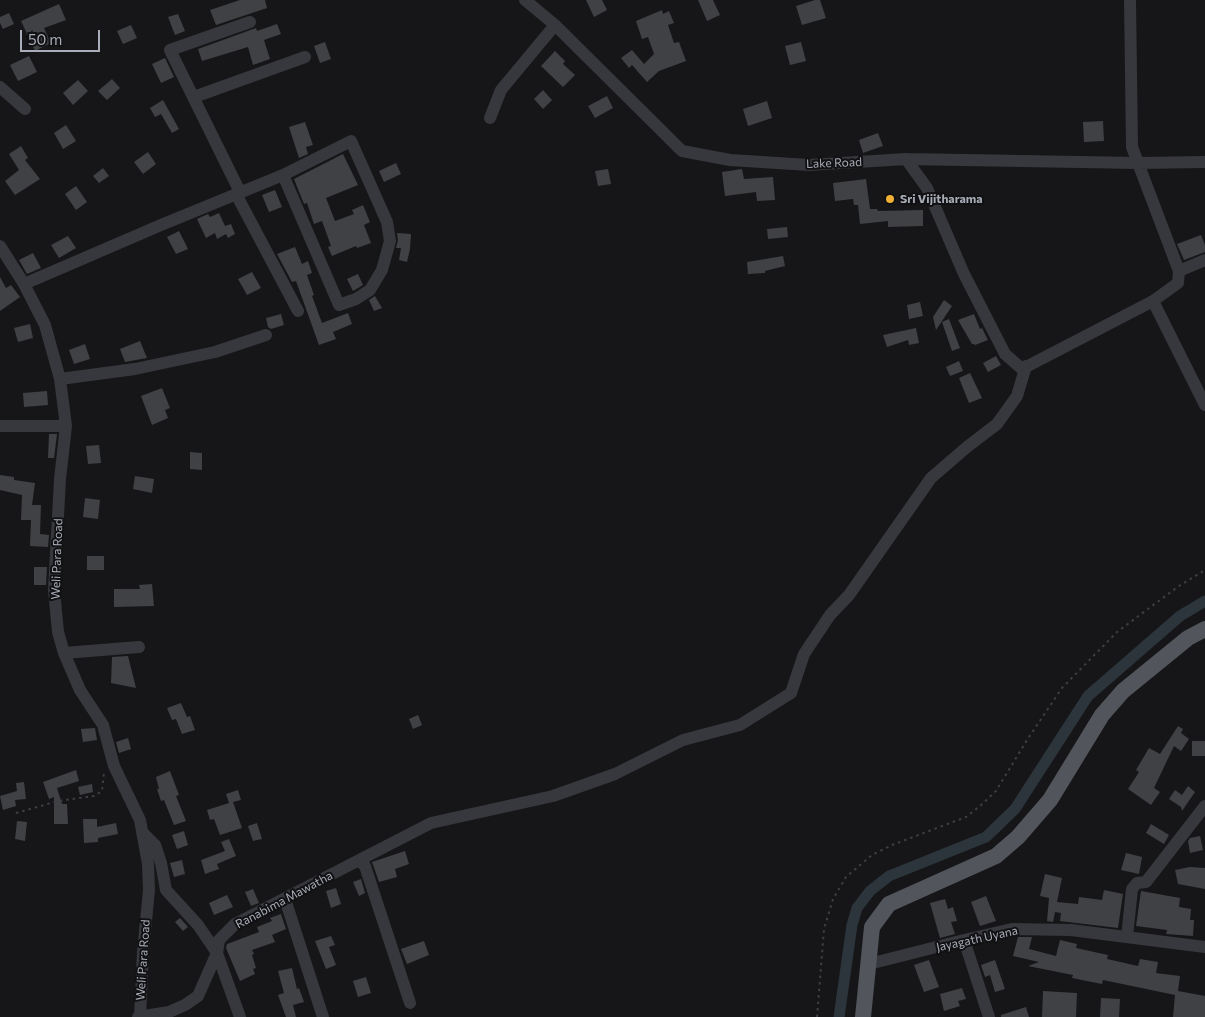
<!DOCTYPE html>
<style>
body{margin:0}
#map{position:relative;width:1205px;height:1017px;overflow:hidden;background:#161618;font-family:Commissioner,sans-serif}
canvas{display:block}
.scale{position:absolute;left:20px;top:30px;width:80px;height:22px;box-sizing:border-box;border:2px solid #a8adb8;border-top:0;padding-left:6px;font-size:15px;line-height:18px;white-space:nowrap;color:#a8adb8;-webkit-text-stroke:4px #111113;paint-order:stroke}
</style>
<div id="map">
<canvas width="1205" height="1017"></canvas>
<div class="scale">50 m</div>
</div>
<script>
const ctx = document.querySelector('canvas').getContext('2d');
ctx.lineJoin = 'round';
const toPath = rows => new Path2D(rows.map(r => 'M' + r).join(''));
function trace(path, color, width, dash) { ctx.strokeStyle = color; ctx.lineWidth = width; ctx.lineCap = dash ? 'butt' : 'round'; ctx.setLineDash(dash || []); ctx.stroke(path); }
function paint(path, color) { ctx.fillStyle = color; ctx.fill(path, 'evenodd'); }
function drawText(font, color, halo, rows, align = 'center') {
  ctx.font = font + ' Commissioner,sans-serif'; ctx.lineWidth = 4; ctx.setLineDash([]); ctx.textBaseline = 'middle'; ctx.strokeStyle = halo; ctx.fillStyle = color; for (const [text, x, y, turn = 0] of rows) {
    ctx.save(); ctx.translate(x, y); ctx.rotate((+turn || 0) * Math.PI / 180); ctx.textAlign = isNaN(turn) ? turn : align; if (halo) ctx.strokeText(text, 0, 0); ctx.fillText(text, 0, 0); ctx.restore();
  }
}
const canal = toPath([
 [839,1017,852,925,857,908,870,891,889,876,986,837,1015,809,1088,696,1180,616,1205,601]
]);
const building = toPath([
 [240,0,265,0,267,8,216,25,210,10],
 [586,0,602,0,607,10,594,17],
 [698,0,713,0,720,15,707,21],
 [815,0,820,0,826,18,802,25,796,6],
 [59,4,66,20,44,28,51,43,35,51,21,21],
 [662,10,663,14,669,11,674,23,668,25,674,43,679,42,686,61,659,71,647,82,632,65,629,68,621,58,632,50,644,64,654,54,648,37,642,39,636,21],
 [9,13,14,24,3,29,0,23,0,17],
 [178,14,185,31,175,35,168,17],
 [277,24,281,34,264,40,270,59,253,65,248,47,202,61,198,49,256,28,257,31],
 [131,25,137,38,123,44,117,31],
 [325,42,331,59,320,63,314,46],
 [801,42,806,61,790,65,785,46],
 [555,51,565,61,563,64,575,75,563,87,541,66],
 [29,56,37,72,18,81,10,65],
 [165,58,174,77,161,83,152,64],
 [112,79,120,88,107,100,98,91],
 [78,80,88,91,73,105,63,93],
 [543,90,552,100,543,109,534,99],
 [607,96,613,108,595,118,588,106],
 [163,100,179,129,172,133,161,114,155,117,150,108],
 [767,101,772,118,748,126,743,109],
 [1103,121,1104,141,1084,142,1083,122],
 [305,122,313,145,306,147,308,154,299,158,289,127],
 [66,125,76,141,63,149,54,133],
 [878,133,883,146,863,153,859,140],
 [21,146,28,158,25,160,40,179,15,195,5,181,19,170,9,154],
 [148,152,156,164,143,174,134,162],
 [343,154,358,185,326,198,335,221,354,214,352,210,363,205,370,222,364,225,371,243,357,248,356,246,332,256,328,247,331,246,322,221,314,224,307,203,304,204,294,179],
 [396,163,401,174,384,182,379,171],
 [103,168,109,176,99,183,93,176],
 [608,169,611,184,598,186,595,171],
 [742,169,744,179,773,177,775,200,757,201,756,192,725,196,722,172],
 [866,179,870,209,877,209,878,211,923,210,923,226,888,227,888,221,860,224,858,205,854,205,853,199,835,201,833,183],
 [76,186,87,202,76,210,65,194],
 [275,190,282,207,269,212,262,195],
 [219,213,225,226,231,224,235,234,228,238,226,234,217,239,215,233,206,238,197,219,208,214,210,217],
 [787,227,788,237,768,239,767,229],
 [179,231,188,249,176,254,167,237],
 [397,233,411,234,410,249,407,262,399,260,401,248,396,248,398,240],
 [1201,235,1205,245,1205,252,1184,260,1177,244],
 [68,236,76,248,59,258,51,245],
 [295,247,302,264,308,261,312,273,307,275,314,295,312,296,322,323,348,313,352,324,333,332,336,339,319,345,296,281,292,282,277,254],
 [33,253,41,268,27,274,19,260],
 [783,256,785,266,765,271,765,273,748,274,747,262],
 [252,272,261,288,247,295,238,279],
 [358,274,363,285,353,291,347,279],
 [0,277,6,288,11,285,20,297,0,311],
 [375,296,382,308,374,311,369,300],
 [944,300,952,306,936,330,933,317],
 [920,302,923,316,909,319,907,305],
 [281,314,284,325,271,329,268,327,266,318],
 [974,314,980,329,982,328,988,340,975,345,974,344,972,344,958,320],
 [949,319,960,348,952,351,942,322],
 [30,324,33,338,18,342,14,328],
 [916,328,919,343,909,345,908,340,887,347,883,335],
 [140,341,147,358,125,362,120,349],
 [85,344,90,359,74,364,69,350],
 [996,356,1001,365,988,372,983,363],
 [959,361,963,371,950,376,946,367],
 [970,373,982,398,969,403,959,378],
 [162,388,170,408,165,410,168,418,152,425,141,396],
 [47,391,48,405,24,407,23,393],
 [49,434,57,434,54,458,48,458],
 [99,445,101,463,88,464,86,446],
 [190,452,202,453,202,470,190,469],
 [0,475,14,477,14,480,35,483,32,505,41,505,40,534,49,535,48,547,30,546,31,520,21,520,22,495,0,490],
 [135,476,154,479,152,493,133,489],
 [85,498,100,500,98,519,83,517],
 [87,556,104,556,104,570,87,570],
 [34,567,47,567,46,585,34,585],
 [152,584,154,606,114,607,114,589,140,589,139,585],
 [128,656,136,688,111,683,112,657],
 [181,703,187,717,190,716,195,730,182,734,176,719,172,720,167,708],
 [418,715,422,725,413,729,409,719],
 [1178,726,1183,729,1181,733,1189,739,1181,751,1174,746,1154,788,1160,792,1151,805,1128,789,1139,772,1136,770,1149,748,1160,754],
 [95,728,97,740,83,742,81,729],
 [128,738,131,749,119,753,116,742],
 [1192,741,1205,741,1205,756,1192,756],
 [76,770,79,781,57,788,62,804,67,804,68,824,54,824,54,797,49,799,43,782],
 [170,771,179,795,176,796,186,821,174,825,164,800,161,801,157,789,159,789,156,777],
 [24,782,26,799,15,800,16,806,3,810,0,796,17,791,16,783],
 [92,784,93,792,80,795,78,787],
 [1188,786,1195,792,1182,811,1181,807,1169,799,1175,790,1182,795],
 [238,790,241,800,233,802,242,828,220,835,214,819,210,820,207,810,229,803,226,794],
 [83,819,97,819,97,827,116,823,118,834,98,838,98,842,84,843],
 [17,821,27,822,25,841,15,839],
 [257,823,262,839,253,841,248,826],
 [1151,824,1169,835,1164,844,1146,833],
 [184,831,188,845,177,849,172,835],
 [1200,836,1203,850,1190,853,1188,841,1190,838],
 [229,839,236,856,217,864,219,869,205,874,201,860,225,851,221,842],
 [405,851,409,864,395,869,397,877,379,882,372,862],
 [1126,853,1142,857,1139,874,1121,870],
 [182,860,185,874,174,877,170,863],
 [1190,867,1205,868,1205,889,1178,884,1175,870],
 [1045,874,1062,878,1057,902,1078,904,1079,897,1102,900,1104,890,1123,894,1118,928,1060,921,1061,913,1055,912,1053,922,1047,921,1049,898,1040,896],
 [361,879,365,893,359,896,353,882],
 [336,888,341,904,331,908,326,891],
 [253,889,259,903,251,906,245,892],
 [1141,891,1180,898,1179,907,1191,909,1190,920,1194,920,1193,936,1166,934,1167,930,1136,926],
 [227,895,233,907,214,915,209,903],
 [986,896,996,921,980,926,971,902],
 [945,899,948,909,953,907,957,921,951,922,955,934,940,938,930,903],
 [281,914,286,929,272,935,275,942,252,950,254,954,252,955,256,968,253,969,255,974,240,981,226,948,227,944,259,932,257,927,272,921,270,918],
 [180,918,188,927,183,931,175,922],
 [331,936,335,945,329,947,336,965,326,969,315,941],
 [1018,937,1032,937,1029,949,1056,956,1060,940,1077,944,1076,948,1108,955,1107,959,1138,966,1140,959,1158,962,1156,973,1180,976,1178,991,1205,996,1205,1017,1173,1017,1175,995,1103,980,1102,984,1072,978,1073,975,1028,966,1039,962,1013,956],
 [424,941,429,955,407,964,401,949],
 [929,960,939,987,924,992,914,965],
 [995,960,1005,989,995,992,990,975,985,977,981,965],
 [292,968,297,989,299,988,304,1002,293,1005,296,1017,286,1017,278,995,284,993,278,971],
 [366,977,371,993,358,997,353,981],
 [962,988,966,999,958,1001,960,1006,944,1011,940,994],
 [1043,991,1077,993,1076,1017,1042,1017],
 [1101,998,1120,999,1119,1017,1100,1017],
 [1026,1007,1029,1017,1001,1017,1001,1015]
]);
const path = toPath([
 [16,813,58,801,94,796,102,791,104,772],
 [817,1017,824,929,833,899,846,877,872,855,892,845,966,817,980,806,996,791,1027,740,1062,688,1117,632,1179,586,1205,570]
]);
const minor = toPath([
 [525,0,555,25,682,151,730,160,809,165,906,159,1138,163,1205,162],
 [1130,0,1132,147,1179,271,1205,260],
 [0,87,25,109],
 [194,97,305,57],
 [490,118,501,90,555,25],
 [906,159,927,188,964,274,1005,354,1022,369,1153,301,1178,283,1179,271],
 [240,192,170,50,250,22],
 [236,194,298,311],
 [0,246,24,284,45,325,60,379,66,426,60,479,54,590,58,632,64,653,80,690,103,725,114,766,140,820,148,864,149,890,143,952,140,1017],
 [24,284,161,225,283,175,351,141,387,222,390,241,382,270,370,290,356,299,339,305,283,175],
 [1153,301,1205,405],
 [60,379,135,369,215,352,266,335],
 [0,426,66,426],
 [64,653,139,647],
 [142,832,155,845,161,863,166,890,198,925,217,953,240,1017],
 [359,861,365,866,410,1003],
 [285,899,323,1017],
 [1127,937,1132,889,1137,883,1146,882,1205,806],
 [964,940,989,1017],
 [869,964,964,940,1012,929,1071,930,1205,947],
 [138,1017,169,1012,185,1005,198,996,217,953,219,940,235,924,431,823,553,796,615,774,683,740,740,725,791,693,804,654,830,615,849,595,931,478,967,447,997,424,1017,396,1026,366]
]);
const major = toPath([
 [863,1017,872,927,889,904,996,856,1018,837,1050,800,1102,715,1123,691,1188,638,1205,629]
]);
const markers = [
 [890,199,5,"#f2b134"]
];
const streetNames = [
 ["Lake Road",834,163,-2],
 ["Weli Para Road",57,559,-88],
 ["Ranabima Mawatha",284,900,-28],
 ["Jayagath Uyana",977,939,-12],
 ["Weli Para Road",143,960,-86]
];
const poiNames = [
 ["Sri Vijitharama",900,199]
];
trace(canal, '#2c353c', 11);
paint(building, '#404145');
trace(path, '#3d3f44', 2, [2.5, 4]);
trace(minor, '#37383d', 12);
trace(major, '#53555c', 16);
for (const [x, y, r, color] of markers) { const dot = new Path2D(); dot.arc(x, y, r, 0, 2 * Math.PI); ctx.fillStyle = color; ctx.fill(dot); trace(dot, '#111113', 2); }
drawText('12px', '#a8adb8', '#111113', streetNames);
drawText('bold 12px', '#a8adb8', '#111113', poiNames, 'left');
</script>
